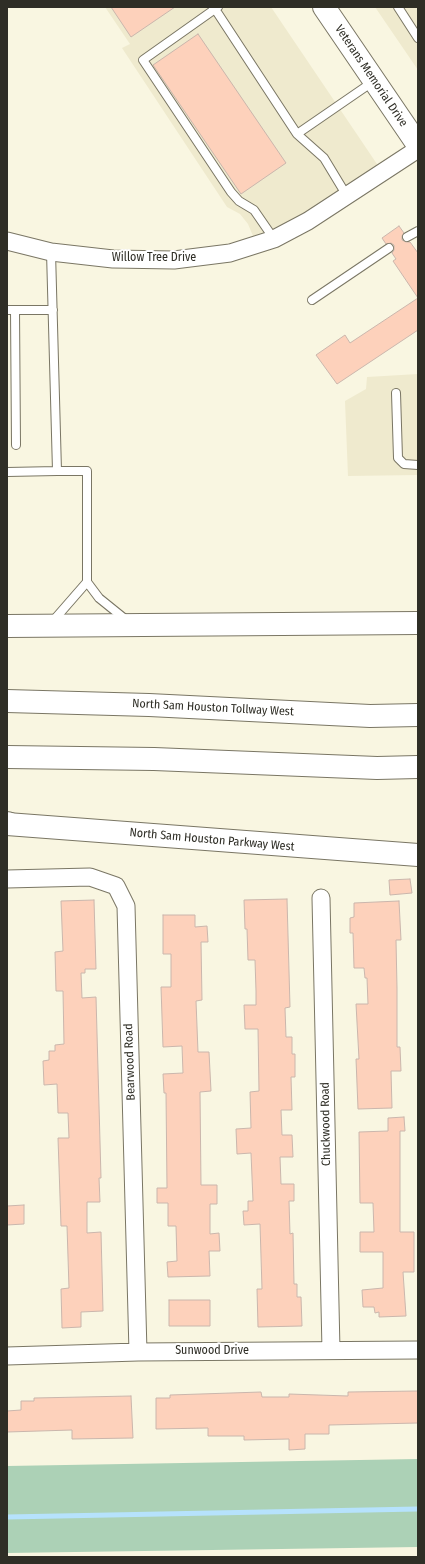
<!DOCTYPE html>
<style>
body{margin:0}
#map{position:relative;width:425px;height:1564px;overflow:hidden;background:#f9f6e1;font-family:"Fira Sans Condensed",sans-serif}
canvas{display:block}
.frame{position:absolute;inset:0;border:8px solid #2f2e26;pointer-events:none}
</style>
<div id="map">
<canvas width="425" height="1564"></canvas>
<div class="frame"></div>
</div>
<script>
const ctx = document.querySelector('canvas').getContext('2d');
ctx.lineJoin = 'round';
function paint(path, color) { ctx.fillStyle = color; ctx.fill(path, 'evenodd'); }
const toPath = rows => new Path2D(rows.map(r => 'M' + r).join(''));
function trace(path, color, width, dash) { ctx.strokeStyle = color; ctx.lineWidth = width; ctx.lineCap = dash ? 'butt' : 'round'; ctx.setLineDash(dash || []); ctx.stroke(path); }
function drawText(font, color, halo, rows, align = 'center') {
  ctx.font = font + ' "Fira Sans Condensed",sans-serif'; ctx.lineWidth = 4; ctx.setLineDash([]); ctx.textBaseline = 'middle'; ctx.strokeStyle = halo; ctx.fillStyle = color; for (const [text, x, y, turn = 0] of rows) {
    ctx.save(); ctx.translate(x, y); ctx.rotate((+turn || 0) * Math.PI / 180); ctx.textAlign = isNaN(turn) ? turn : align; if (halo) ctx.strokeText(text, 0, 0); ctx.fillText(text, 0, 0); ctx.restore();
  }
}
const built = toPath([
 [105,7,271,7,379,167,291,224,253,236,248,224,240,214,227,207,122,48,130,44],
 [375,7,418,7,418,70],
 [418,374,418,475,348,476,345,401,366,389,367,377]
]);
const green = toPath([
 [418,1459,418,1547,7,1553,7,1466]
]);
const stream = toPath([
 [7,1517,418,1509]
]);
const building = toPath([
 [111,7,175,7,131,37,111,7],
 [198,34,286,163,241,194,153,65,198,34],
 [399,226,404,233,402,236,402,240,406,242,410,242,418,253,418,330,337,384,316,355,345,335,350,343,418,298,393,261,396,259,392,253,394,250,394,245,391,243,386,244,382,238,399,226],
 [410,879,412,893,390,895,389,880,410,879],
 [287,899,290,1007,285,1008,286,1037,292,1037,292,1054,295,1054,295,1077,291,1077,292,1110,281,1110,282,1135,292,1135,293,1157,280,1157,281,1184,294,1184,294,1201,289,1201,290,1234,293,1233,294,1284,297,1284,297,1297,301,1297,302,1326,258,1327,257,1289,262,1289,260,1224,244,1225,243,1211,248,1211,248,1201,253,1201,251,1153,237,1154,236,1129,251,1128,250,1092,259,1091,258,1029,245,1029,244,1005,256,1005,256,991,255,960,248,960,247,929,245,929,244,900,287,899],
 [94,900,96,969,85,969,85,973,81,973,82,998,96,997,101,1178,99,1178,100,1202,87,1202,87,1233,101,1232,103,1311,81,1312,81,1327,62,1328,61,1289,69,1288,67,1226,61,1226,58,1138,69,1138,68,1113,58,1113,57,1084,44,1085,43,1061,49,1060,49,1051,55,1051,55,1045,64,1044,63,991,56,991,55,952,63,951,61,901,94,900],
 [399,901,401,940,396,940,397,988,397,1047,400,1047,401,1071,391,1071,392,1108,358,1109,356,1059,359,1059,356,1004,368,1004,367,978,365,978,364,968,354,968,353,933,350,933,350,918,354,917,354,903,399,901],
 [163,915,195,915,195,927,207,926,208,942,201,942,202,1000,196,1001,198,1052,209,1052,211,1091,200,1092,201,1185,217,1185,217,1204,210,1204,210,1234,219,1233,220,1251,209,1251,210,1276,168,1277,167,1262,177,1261,176,1226,168,1226,168,1203,157,1203,157,1188,167,1188,166,1093,164,1093,163,1074,183,1073,182,1046,163,1047,161,987,171,987,171,954,163,954,163,915],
 [404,1117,405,1131,400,1131,400,1232,414,1232,414,1272,403,1272,406,1316,379,1317,379,1312,375,1313,374,1307,363,1307,362,1290,383,1288,383,1252,360,1252,360,1232,374,1232,373,1203,360,1203,359,1132,388,1131,388,1118,404,1117],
 [24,1205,24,1224,7,1225,7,1206,24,1205],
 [169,1300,210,1300,210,1326,169,1326,169,1300],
 [418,1391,418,1423,329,1425,329,1434,305,1434,305,1449,289,1450,289,1439,244,1440,244,1436,208,1436,208,1428,156,1429,156,1398,170,1398,170,1395,261,1392,262,1397,289,1397,289,1394,348,1396,348,1392,418,1391],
 [131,1396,133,1438,72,1439,72,1430,7,1432,7,1411,21,1410,21,1401,34,1401,34,1398,131,1396]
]);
const lane = toPath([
 [213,7,215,9,143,60,231,192,239,201,254,210,274,239],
 [218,7,215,9,297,134,374,81],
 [398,7,418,38],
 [297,134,324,158,347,196],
 [407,237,418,231],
 [51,252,57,471,87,471,87,582],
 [312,300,389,248],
 [7,310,53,310],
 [15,310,16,445],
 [396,393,398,458,404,464,418,465],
 [7,472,57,471],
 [53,621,87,582,99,598,125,619]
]);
const street = toPath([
 [7,241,51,252,113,259,174,260,230,253,274,239,308,221,418,149],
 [7,879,90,877,116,886,126,906,138,1352],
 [321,898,331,1350],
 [7,1356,138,1352,418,1350]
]);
const secondary = toPath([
 [7,626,418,623],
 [7,824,418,855]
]);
const primary = toPath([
 [324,7,418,145]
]);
const highway = toPath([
 [7,701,149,705,370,716,418,715],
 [7,757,154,759,377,768,418,767],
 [7,823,10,824]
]);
const streetNames = [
 ["Veterans Memorial Drive",371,76,56],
 ["Willow Tree Drive",154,258],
 ["North Sam Houston Tollway West",213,708,3],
 ["North Sam Houston Parkway West",212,840,5],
 ["Bearwood Road",130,1062,-92],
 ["Chuckwood Road",326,1124,-91],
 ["Sunwood Drive",212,1351]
];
paint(built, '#efeace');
paint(green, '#acd1b6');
trace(stream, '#b6e2fc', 5);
paint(building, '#fdd1bb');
trace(building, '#cab6ac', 1);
trace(lane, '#7a7664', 10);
trace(street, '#7a7664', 19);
trace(secondary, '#7a7664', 24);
trace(primary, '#7a7664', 24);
trace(highway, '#7a7664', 24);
trace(lane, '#fff', 8);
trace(street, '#fff', 17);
trace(secondary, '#fff', 22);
trace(primary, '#fff', 22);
trace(highway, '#fff', 22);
drawText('12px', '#2f2e26', '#fff', streetNames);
</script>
